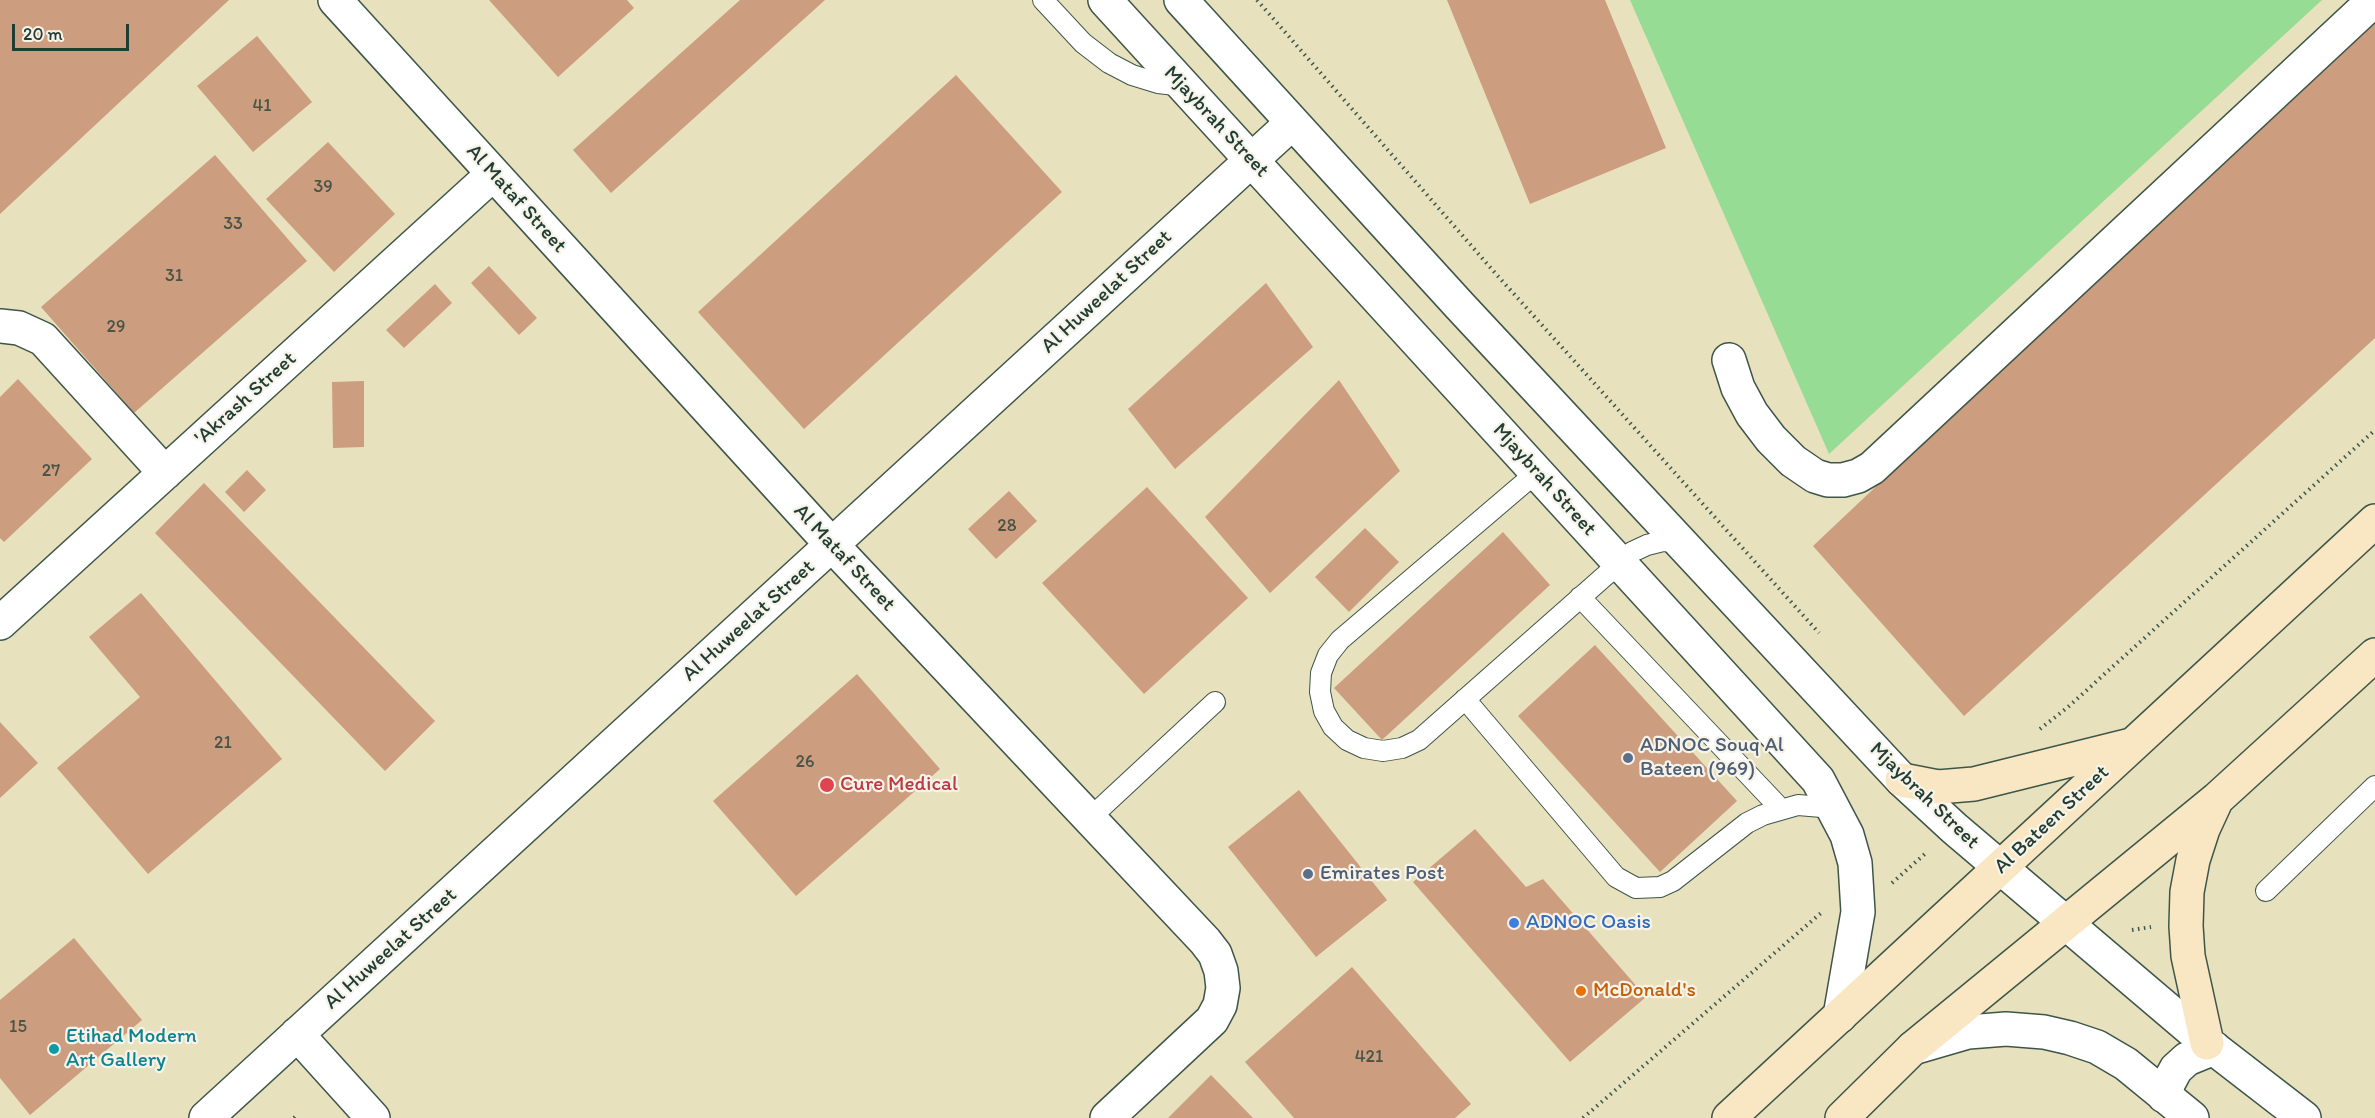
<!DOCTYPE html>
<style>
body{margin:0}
#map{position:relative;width:2375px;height:1118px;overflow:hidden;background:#e8e1bd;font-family:Itim,sans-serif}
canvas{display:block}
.scale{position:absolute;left:12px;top:24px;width:117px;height:27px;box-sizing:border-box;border:3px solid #1f3d34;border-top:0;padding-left:8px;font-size:18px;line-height:21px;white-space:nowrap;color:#1f3d34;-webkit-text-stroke:4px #f7f3e8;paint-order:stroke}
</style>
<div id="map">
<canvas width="2375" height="1118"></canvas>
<div class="scale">20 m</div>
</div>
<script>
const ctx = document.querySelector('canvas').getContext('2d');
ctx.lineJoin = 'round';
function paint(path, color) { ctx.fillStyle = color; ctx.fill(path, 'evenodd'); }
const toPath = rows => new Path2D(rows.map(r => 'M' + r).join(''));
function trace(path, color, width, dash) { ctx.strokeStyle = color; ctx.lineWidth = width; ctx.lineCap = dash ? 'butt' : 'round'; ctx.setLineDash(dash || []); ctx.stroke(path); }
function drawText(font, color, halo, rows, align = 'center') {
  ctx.font = font + ' Itim,sans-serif'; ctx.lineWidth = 4.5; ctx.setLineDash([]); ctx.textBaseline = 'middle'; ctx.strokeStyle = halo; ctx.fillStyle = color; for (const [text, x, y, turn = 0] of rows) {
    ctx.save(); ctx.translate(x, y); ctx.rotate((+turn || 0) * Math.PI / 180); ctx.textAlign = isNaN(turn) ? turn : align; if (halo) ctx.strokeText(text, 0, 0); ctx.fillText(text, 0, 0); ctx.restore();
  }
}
const green = toPath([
 [1630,0,2322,0,1829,454]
]);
const building = toPath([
 [0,0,229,0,0,214],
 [489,0,627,0,634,8,558,77],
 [740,0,825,0,611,193,573,150],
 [1447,0,1605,0,1666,148,1530,204],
 [2375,15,2375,338,1964,716,1813,546],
 [257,36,312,102,253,152,197,86],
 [956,75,1062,192,804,429,698,312],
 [328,142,395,214,334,272,266,199],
 [215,155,307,261,134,413,41,307],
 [489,266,537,318,519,335,471,283],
 [1266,283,1313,347,1175,469,1128,409],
 [435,284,452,303,404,348,386,330],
 [18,379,92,459,4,542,0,538,0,397],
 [1339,380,1400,471,1270,593,1205,517],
 [364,381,364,447,333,448,332,382],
 [247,470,266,490,244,512,225,492],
 [204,483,435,721,385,771,155,533],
 [1147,487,1248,598,1144,694,1042,583],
 [1009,491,1037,521,996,559,968,529],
 [1365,528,1399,562,1349,612,1315,577],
 [1503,532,1550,585,1382,740,1334,688],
 [141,593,282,759,148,874,57,768,140,697,89,637],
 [1595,645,1737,801,1660,872,1518,716],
 [857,674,940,769,796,896,713,801],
 [0,722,38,763,0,798],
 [1299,790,1387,900,1316,957,1228,847],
 [1475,829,1526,887,1543,879,1646,997,1570,1062,1413,882],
 [74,938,142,1020,30,1115,0,1078,0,1000],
 [1352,967,1471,1104,1455,1118,1294,1118,1245,1062],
 [1211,1075,1253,1118,1168,1118]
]);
const path = toPath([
 [1257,0,1496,274,1819,633],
 [2040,729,2068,707,2375,430],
 [1892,883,1927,852],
 [2132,930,2151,927],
 [294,1118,296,1116],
 [1583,1118,1821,913]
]);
const service = toPath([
 [1043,0,1083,43,1109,63,1132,75,1158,83,1184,86],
 [1537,472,1340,640,1328,655,1321,673,1320,692,1324,711,1333,727,1347,740,1364,748,1383,751,1402,748,1419,740,1632,552,1647,545,1663,541,1680,542],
 [1580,597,1780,808],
 [1465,699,1616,877,1636,888,1660,887,1673,881,1747,823,1763,815,1798,805,1834,808],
 [1089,819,1215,702],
 [2266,891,2375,786]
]);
const minor = toPath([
 [335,0,832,545,1205,941,1215,954,1221,971,1223,988,1220,1005,1212,1020,1107,1118],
 [0,326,19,328,43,339,165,473],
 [1729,360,1738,388,1752,414,1771,439,1793,461,1815,476,1828,480,1843,480,1858,476,1872,468,2374,0],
 [0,623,493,174],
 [297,1034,373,1118],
 [206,1118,1292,123]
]);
const tertiary = toPath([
 [1105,0,1818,780,1847,835,1855,863,1858,912,1840,1016],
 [1181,0,1460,306,1902,780,1954,828,2207,1043,2304,1118],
 [1913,1048,1968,1032,2006,1029,2044,1032,2070,1038,2097,1047,2126,1064,2192,1118],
 [2164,1096,2169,1082,2176,1069,2187,1059,2214,1048]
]);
const secondary = toPath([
 [1902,780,1938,787,1974,784,2131,745],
 [2207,1043,2188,956,2186,926,2187,892,2193,860,2203,829,2215,803],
 [1729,1118,2375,521],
 [1842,1118,1913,1048,2217,799,2375,655]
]);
const markers = [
 [1628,758,6,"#5c6f8a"],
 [827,785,8,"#e0444e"],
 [1308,874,6,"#5c6f8a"],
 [1514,923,6,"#3f7fe0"],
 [1581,991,6,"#e8710a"],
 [54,1049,6,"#0f9aa8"]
];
const numberNames = [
 ["41",262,106],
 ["39",323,187],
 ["33",233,224],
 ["31",174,276],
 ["29",116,327],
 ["27",51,471],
 ["28",1007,526],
 ["21",223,743],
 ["26",805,762],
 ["15",18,1027],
 ["421",1369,1057]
];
const streetNames = [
 ["Mjaybrah Street",1216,122,47],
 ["Al Mataf Street",516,199,48],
 ["Al Huweelat Street",1107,292,-43],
 ["'Akrash Street",246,399,-42],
 ["Mjaybrah Street",1544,480,48],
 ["Al Mataf Street",844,558,47],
 ["Al Huweelat Street",749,621,-42],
 ["Mjaybrah Street",1924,796,44],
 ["Al Bateen Street",2052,820,-43],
 ["Al Huweelat Street",391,949,-42]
];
const serviceNames = [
 ["ADNOC Souq Al",1640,746],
 ["Bateen (969)",1640,770],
 ["Emirates Post",1320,874]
];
const healthNames = [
 ["Cure Medical",840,785]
];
const shopNames = [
 ["ADNOC Oasis",1526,923]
];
const foodNames = [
 ["McDonald's",1593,991]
];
const cultureNames = [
 ["Etihad Modern",66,1037],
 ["Art Gallery",66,1061]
];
paint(green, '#97dc94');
paint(building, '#cc9d7f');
trace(service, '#3d5649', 22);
trace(minor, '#3d5649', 36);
trace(tertiary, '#3d5649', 36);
trace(secondary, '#3d5649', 36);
trace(path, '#3d5649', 4, [1.5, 4.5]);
trace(service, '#fff', 20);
trace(minor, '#fff', 33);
trace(tertiary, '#fff', 33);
trace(secondary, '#f9e7c3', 33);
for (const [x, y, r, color] of markers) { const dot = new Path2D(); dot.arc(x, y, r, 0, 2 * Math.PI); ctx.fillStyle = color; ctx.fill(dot); trace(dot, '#f7f3e8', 2); }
drawText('18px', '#4a5547', null, numberNames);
drawText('21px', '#1f3d34', '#f7f3e8', streetNames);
drawText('21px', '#4e5e75', '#f7f3e8', serviceNames, 'left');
drawText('21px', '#be3a42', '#f7f3e8', healthNames, 'left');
drawText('21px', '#366cbe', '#f7f3e8', shopNames, 'left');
drawText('21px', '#c56008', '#f7f3e8', foodNames, 'left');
drawText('21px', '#0d838f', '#f7f3e8', cultureNames, 'left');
</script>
